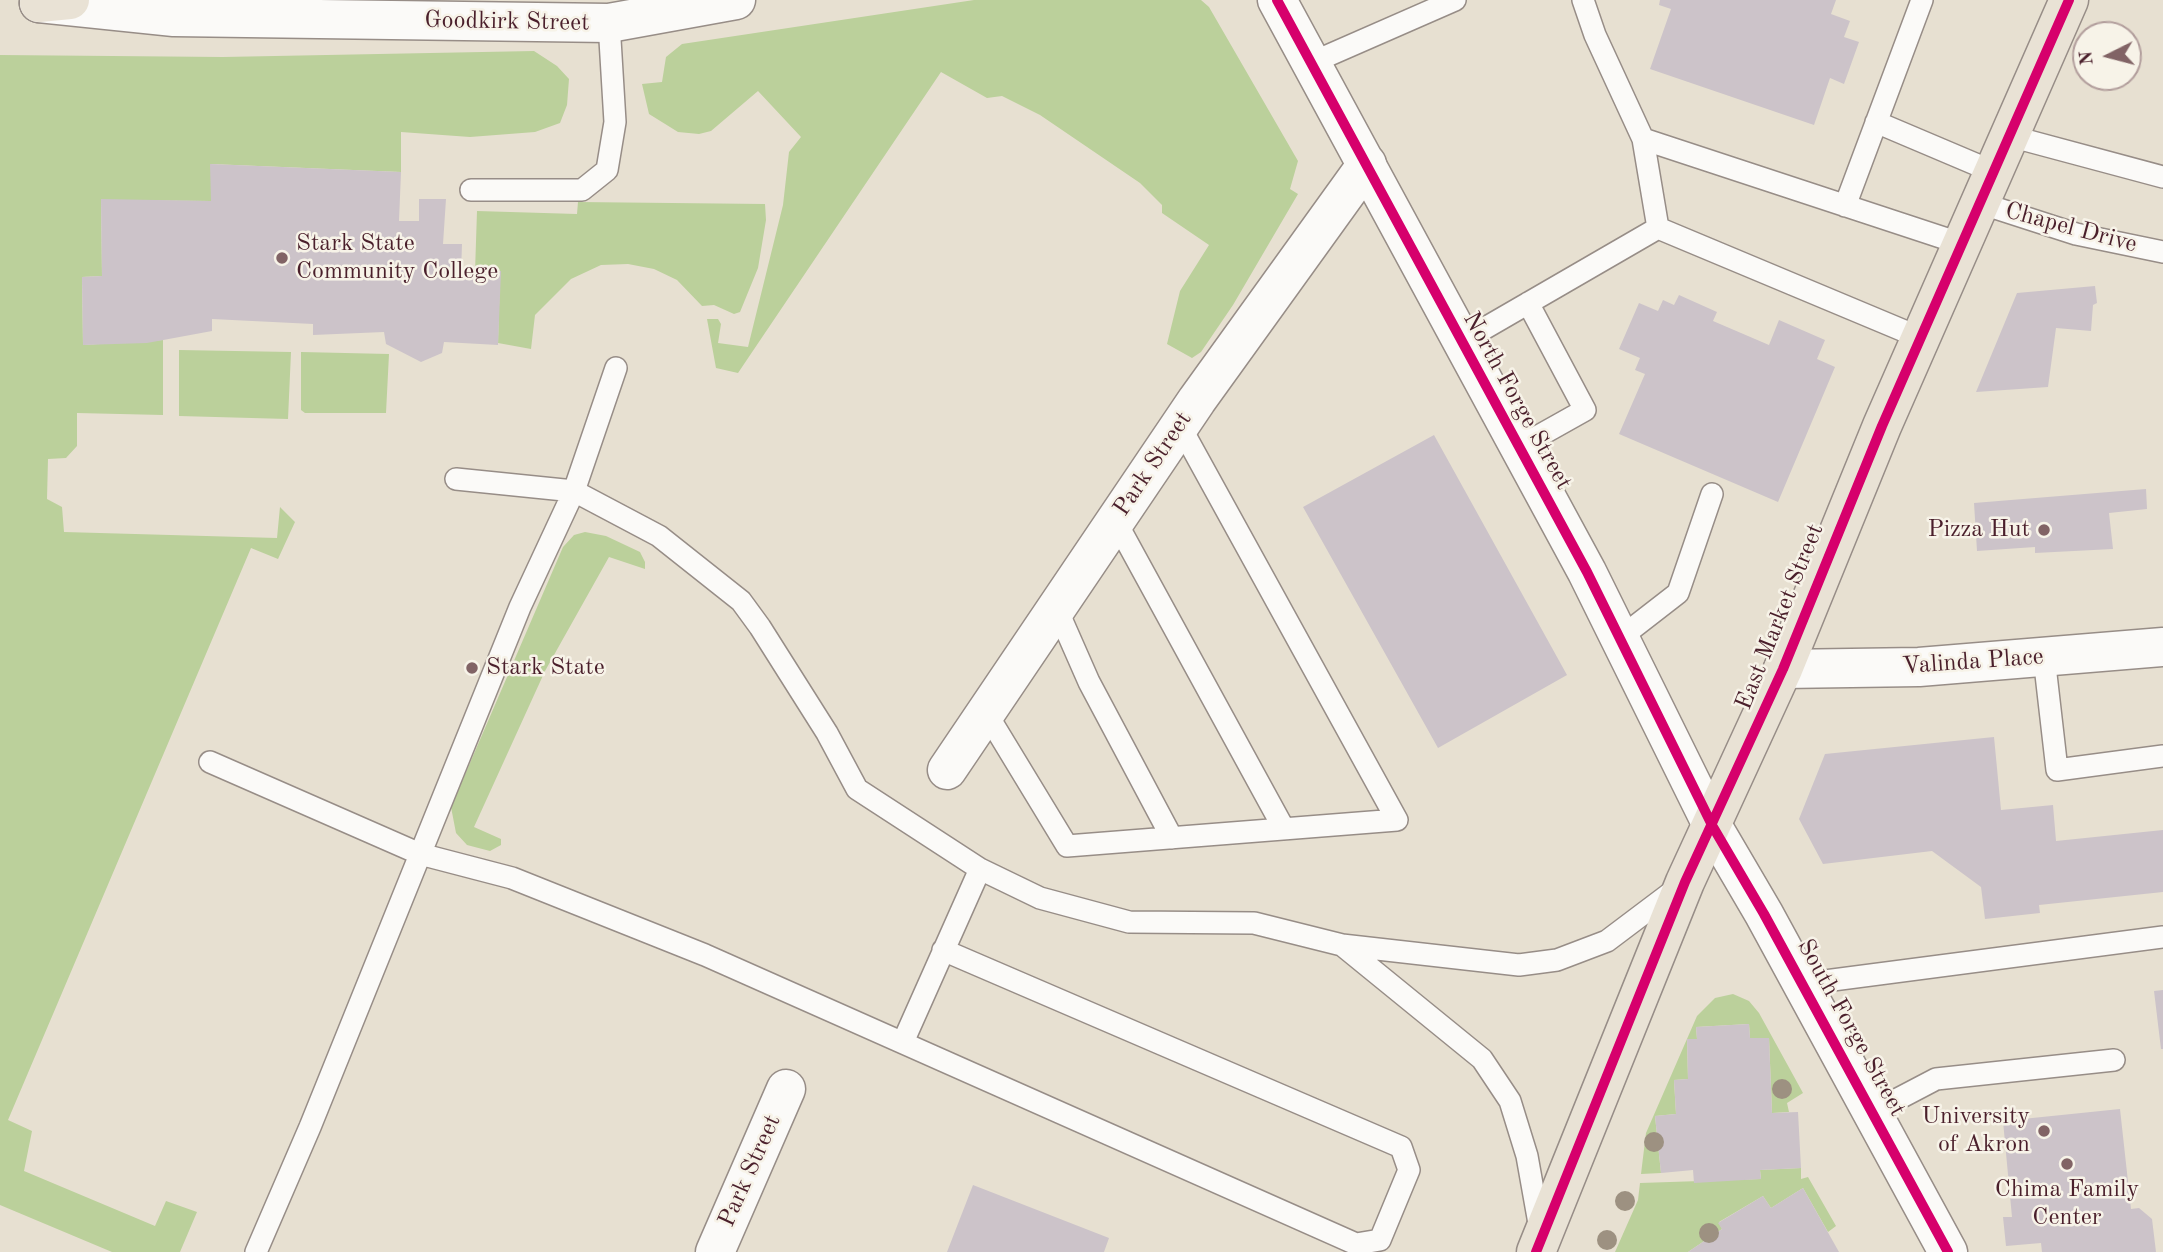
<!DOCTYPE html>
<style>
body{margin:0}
#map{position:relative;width:2163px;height:1252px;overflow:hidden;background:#e7e0d1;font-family:"Old Standard TT",serif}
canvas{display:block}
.north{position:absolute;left:2072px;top:21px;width:70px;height:70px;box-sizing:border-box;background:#f7f3e8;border:2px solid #b29e9c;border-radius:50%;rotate:264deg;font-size:19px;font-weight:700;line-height:28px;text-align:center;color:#4a1f2b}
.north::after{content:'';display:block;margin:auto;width:24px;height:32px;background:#816365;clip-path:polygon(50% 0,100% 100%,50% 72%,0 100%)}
</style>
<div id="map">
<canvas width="2163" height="1252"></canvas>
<div class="north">N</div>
</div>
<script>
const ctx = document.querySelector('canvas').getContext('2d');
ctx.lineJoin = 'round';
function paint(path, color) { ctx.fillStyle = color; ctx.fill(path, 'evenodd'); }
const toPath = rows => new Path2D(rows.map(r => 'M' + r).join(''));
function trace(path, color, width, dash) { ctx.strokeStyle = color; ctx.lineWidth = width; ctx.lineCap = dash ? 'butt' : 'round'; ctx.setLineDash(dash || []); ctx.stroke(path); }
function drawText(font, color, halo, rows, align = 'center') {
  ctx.font = font + ' "Old Standard TT",serif'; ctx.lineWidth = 5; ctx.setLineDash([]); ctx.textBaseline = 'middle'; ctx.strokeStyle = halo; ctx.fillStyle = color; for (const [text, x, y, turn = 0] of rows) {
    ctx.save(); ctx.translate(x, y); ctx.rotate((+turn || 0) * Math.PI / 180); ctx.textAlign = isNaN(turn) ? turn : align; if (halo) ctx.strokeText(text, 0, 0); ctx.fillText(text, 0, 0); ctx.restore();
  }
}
const green = toPath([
 [974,0,1201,0,1209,7,1298,161,1290,189,1298,194,1233,305,1201,352,1192,358,1167,344,1180,291,1209,245,1162,213,1162,205,1140,183,1040,115,1002,96,987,98,941,72,738,373,716,368,707,319,718,319,721,324,718,343,748,347,783,205,789,152,801,137,758,91,711,131,699,134,678,132,649,114,642,84,662,82,666,57,682,44],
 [534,51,557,66,569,79,567,105,560,123,535,132,470,137,401,132,401,172,211,164,211,201,101,200,102,276,82,277,83,345,163,340,163,415,77,413,77,446,66,458,48,459,47,499,62,507,64,532,277,538,280,507,295,522,278,559,251,548,8,1120,32,1131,24,1171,155,1226,166,1201,197,1212,180,1252,112,1252,0,1205,0,55,223,57],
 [578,202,765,204,766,220,758,268,740,312,734,314,714,305,702,306,677,280,654,269,628,264,601,265,571,279,535,315,531,349,498,343,500,271,475,272,477,211,577,214],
 [179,350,291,352,288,419,179,416],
 [301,352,389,354,386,413,305,413,301,410],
 [585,532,606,536,640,552,645,562,645,569,609,557,545,671,474,827,501,839,501,845,490,851,467,845,456,833,451,807,563,547,574,535],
 [1733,994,1749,1001,1759,1013,1803,1093,1787,1103,1789,1112,1772,1113,1769,1038,1750,1038,1749,1024,1696,1027,1697,1039,1687,1040,1688,1079,1674,1080,1676,1114,1655,1116,1661,1173,1641,1174,1646,1133,1697,1016,1715,998],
 [1801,1168,1801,1179,1808,1177,1836,1226,1828,1232,1803,1188,1771,1208,1763,1196,1719,1222,1722,1229,1688,1252,1615,1252,1638,1200,1640,1183,1761,1179,1760,1170]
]);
const building = toPath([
 [1660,0,1836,0,1831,14,1850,21,1844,37,1859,42,1844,84,1830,78,1814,125,1650,69,1671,9,1659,5],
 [210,164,401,172,399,221,419,221,419,199,446,199,443,244,462,244,461,273,501,271,498,345,444,342,442,353,421,362,386,344,384,332,313,335,313,324,212,319,212,331,147,343,83,345,82,277,102,276,101,199,211,201],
 [2095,286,2097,303,2093,305,2091,331,2056,328,2048,387,1976,392,2017,293],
 [1679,295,1717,312,1713,321,1769,345,1779,320,1825,340,1817,359,1835,367,1778,502,1619,434,1645,374,1635,370,1640,358,1619,349,1639,303,1658,311,1663,300,1674,305],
 [1434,435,1567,675,1438,748,1303,507],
 [2146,489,2147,509,2109,513,2113,549,2035,553,2035,547,1977,551,1974,503],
 [1994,737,2001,810,2053,805,2056,841,2163,830,2163,892,2039,905,2040,913,1985,919,1981,887,1932,851,1823,864,1799,819,1825,754],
 [2163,990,2163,1049,2161,1049,2154,991],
 [1749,1024,1750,1038,1769,1038,1772,1113,1798,1112,1801,1168,1760,1170,1761,1179,1694,1183,1693,1170,1661,1173,1655,1116,1676,1114,1674,1080,1688,1079,1687,1039,1697,1039,1696,1027],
 [2120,1109,2131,1209,2139,1208,2152,1219,2156,1252,2042,1252,2041,1243,2006,1246,2003,1217,2012,1217,2003,1121],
 [973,1185,1109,1238,1104,1252,947,1252],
 [1803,1188,1839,1252,1688,1252,1722,1229,1718,1223,1763,1196,1771,1208]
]);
const service = toPath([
 [1583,0,1595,35,1643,139],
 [1311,63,1455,0],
 [1876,122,1994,172],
 [2010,136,2163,177],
 [471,190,582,190,607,170,615,122,609,23],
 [1980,203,2076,234,2163,252],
 [1845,206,1922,0],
 [1658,228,1921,338],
 [1461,342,1658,228,1643,139,1962,244],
 [1519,447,1585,410,1528,303],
 [456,479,574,491,659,536,741,601,760,627,827,733,857,789,980,869,1040,898,1129,922,1254,923,1342,945,1519,965,1557,960,1607,941,1676,889],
 [1115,520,1284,829],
 [1056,607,1089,682,1172,838],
 [1620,638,1678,593,1712,494],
 [2044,657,2057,770,2163,756],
 [985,711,1067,846,1397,820,1180,426],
 [210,762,420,854,512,878,705,955,1356,1244,1380,1240,1409,1170,1401,1147,943,950],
 [1342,945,1482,1059,1510,1101,1527,1156,1540,1229],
 [1802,984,2163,937],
 [903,1042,980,869],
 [1873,1112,1936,1079,2114,1060],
 [256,1252,310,1127,520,607,574,491,616,368]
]);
const minor = toPath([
 [1783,669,1919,667,2163,647],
 [947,770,1197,400,1367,164],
 [715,1252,786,1089]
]);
const tertiary = toPath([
 [1277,0,1587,572,1713,827,1764,914,1948,1252],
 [39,3,174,17,609,23,736,0]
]);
const primary = toPath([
 [1536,1252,1685,882,1783,669,1882,426,2069,0]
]);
const motorway = toPath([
 [39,3,70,0]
]);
const cycleway = toPath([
 [1277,0,1587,572,1713,827,1764,914,1948,1252],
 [1536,1252,1685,882,1783,669,1882,426,2069,0]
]);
const trees = [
 [1782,1089],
 [1654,1142],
 [1625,1201],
 [1709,1233],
 [1607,1240]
];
const markers = [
 [282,258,7,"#816365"],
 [2044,530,7,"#816365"],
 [472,668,7,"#816365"],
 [2044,1131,7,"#816365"],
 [2067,1164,7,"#816365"]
];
const streetNames = [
 ["Goodkirk Street",507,22,1],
 ["Chapel Drive",2071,228,15],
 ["North Forge Street",1517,401,61],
 ["Park Street",1153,464,-56],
 ["East Market Street",1780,617,-68],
 ["Valinda Place",1973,662,-4],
 ["South Forge Street",1851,1028,61],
 ["Park Street",750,1171,-66]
];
const poiNames = [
 ["Stark State",296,244],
 ["Community College",296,272],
 ["Pizza Hut",2030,530,"right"],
 ["Stark State",486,668],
 ["University",2030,1117,"right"],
 ["of Akron",2030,1145,"right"],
 ["Chima Family",2067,1190,"center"],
 ["Center",2067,1218,"center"]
];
paint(green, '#bbd09b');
paint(building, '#ccc3c9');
trace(service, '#978d87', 24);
trace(minor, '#978d87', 41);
trace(tertiary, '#978d87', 41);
trace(primary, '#978d87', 41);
trace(motorway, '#978d87', 41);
trace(service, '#fbfaf8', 21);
trace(minor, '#fbfaf8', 38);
trace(tertiary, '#fbfaf8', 38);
trace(primary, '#e9e2d5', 38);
trace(motorway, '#e9e2d5', 38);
trace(cycleway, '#d6006c', 10);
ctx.fillStyle = '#9d9181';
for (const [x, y] of trees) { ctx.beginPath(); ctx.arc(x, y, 10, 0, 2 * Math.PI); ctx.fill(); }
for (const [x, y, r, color] of markers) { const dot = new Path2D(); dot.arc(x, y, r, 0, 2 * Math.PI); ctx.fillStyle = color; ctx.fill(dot); trace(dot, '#f7f3e8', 2.5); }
drawText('24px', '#4a1f2b', '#f7f3e8', streetNames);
drawText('24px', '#4a1f2b', '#f7f3e8', poiNames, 'left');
</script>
